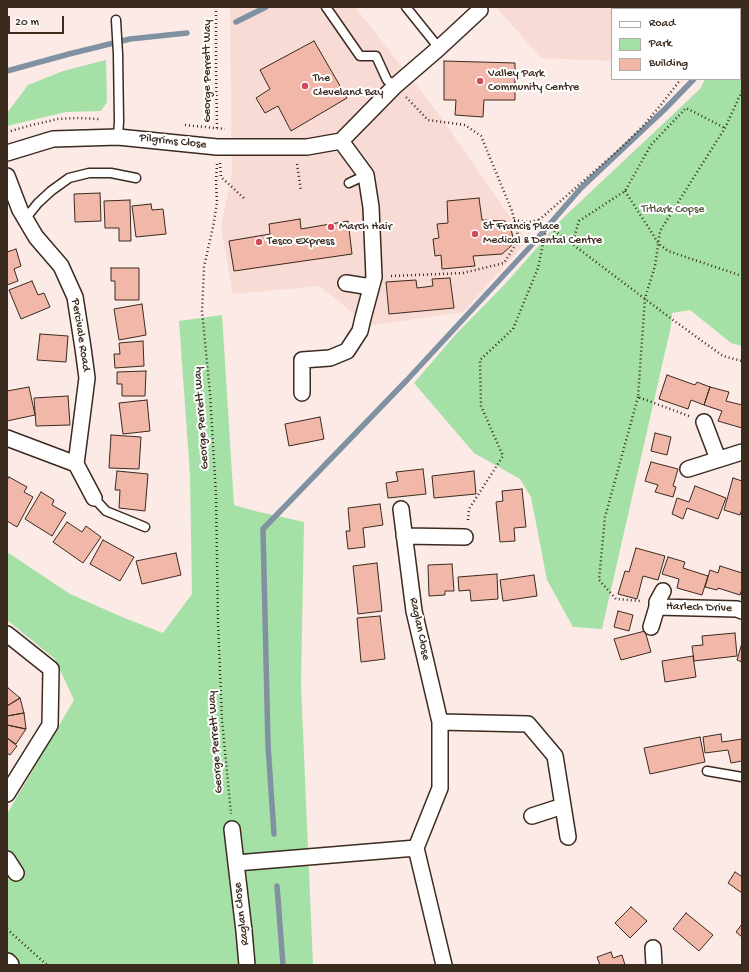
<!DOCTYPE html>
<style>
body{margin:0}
#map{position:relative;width:749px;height:972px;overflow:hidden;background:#fbeae6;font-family:"Gochi Hand",sans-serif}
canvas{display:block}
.frame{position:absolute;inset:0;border:8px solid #3b2a1e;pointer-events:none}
.legend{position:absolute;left:611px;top:8px;width:130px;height:72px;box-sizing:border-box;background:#fff;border:1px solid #b1aaa5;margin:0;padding:5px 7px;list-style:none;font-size:12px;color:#3b2a1e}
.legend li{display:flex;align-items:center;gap:8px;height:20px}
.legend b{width:20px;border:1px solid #b1aaa5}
.scale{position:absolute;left:8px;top:16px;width:56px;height:18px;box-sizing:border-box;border:2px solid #3b2a1e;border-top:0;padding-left:5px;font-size:12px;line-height:14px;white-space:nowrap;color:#3b2a1e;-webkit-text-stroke:3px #fff;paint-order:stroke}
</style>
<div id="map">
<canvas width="749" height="972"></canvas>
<div class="frame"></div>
<ul class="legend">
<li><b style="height:5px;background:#fff"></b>Road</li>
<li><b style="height:11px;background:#a5e1a7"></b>Park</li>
<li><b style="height:11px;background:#f1b8aa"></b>Building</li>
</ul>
<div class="scale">20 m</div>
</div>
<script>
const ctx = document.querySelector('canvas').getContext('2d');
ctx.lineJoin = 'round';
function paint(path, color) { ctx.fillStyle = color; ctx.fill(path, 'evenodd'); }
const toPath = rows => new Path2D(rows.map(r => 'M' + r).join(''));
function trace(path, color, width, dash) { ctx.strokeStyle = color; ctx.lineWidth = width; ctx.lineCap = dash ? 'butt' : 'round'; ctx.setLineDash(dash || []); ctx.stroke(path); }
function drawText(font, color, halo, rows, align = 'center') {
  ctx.font = font + ' "Gochi Hand",sans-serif'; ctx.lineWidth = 4; ctx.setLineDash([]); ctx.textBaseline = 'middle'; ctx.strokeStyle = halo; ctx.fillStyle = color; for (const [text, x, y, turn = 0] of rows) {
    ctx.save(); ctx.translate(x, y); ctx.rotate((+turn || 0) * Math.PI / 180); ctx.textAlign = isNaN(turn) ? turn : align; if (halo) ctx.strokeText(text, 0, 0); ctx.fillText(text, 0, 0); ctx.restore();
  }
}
const built = toPath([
 [230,7,355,7,435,109,527,241,463,312,368,326,320,286,233,294,221,228,232,174],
 [496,7,705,7,704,9,612,9,612,61,541,58]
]);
const green = toPath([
 [740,7,742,7,742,346,731,343,690,310,672,313,671,326,602,629,573,627,547,580,531,497,520,479,474,453,414,383,456,334,506,283,563,218,700,89,705,79,740,79,740,9,739,9],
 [106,60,107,102,101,111,66,112,7,126,7,113,28,85,63,71],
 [222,315,234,505,255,511,304,522,301,685,313,965,7,965,7,814,74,700,55,659,7,620,7,552,70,594,122,617,163,633,192,594,190,475,179,321]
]);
const stream = toPath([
 [729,9,730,7],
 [236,22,266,7],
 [7,71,69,54,130,39,187,33],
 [274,834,268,745,263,529,407,380,529,248,581,188,665,109,694,79],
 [277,886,283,965]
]);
const building = toPath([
 [314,41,347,98,291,131,278,106,265,113,256,98,270,89,260,70,314,41],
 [444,61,515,63,515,100,484,100,483,117,455,115,456,100,444,100,444,61],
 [100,193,101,221,75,222,74,194,100,193],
 [479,198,482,220,505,221,511,229,513,238,511,246,502,254,473,256,475,266,442,269,441,255,435,256,433,239,439,238,437,224,448,223,447,201,479,198],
 [130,200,131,241,119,241,119,228,105,228,104,201,130,200],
 [151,204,152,210,163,209,166,234,136,237,132,206,151,204],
 [300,219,301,229,348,221,352,254,234,271,229,241,270,234,269,224,300,219],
 [16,249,21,266,14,269,18,281,7,285,7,252,16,249],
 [111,268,139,268,139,300,115,300,115,281,111,281,111,268],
 [450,278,454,308,389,314,386,282,416,280,417,288,433,286,432,279,450,278],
 [32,281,38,295,44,293,50,307,21,319,9,290,32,281],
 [142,304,146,335,119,340,114,309,142,304],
 [40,334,68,336,66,362,37,360,40,334],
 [143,341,144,366,115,368,114,354,120,354,119,343,143,341],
 [146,371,145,396,122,396,122,384,117,384,117,372,146,371],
 [667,375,695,385,697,382,710,387,704,405,691,400,688,409,659,399,667,375],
 [29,387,35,415,7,421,7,391,29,387],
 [710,387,729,392,726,401,742,405,742,428,718,421,722,411,704,405,710,387],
 [68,396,70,425,36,426,34,398,68,396],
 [147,400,150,431,123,434,119,403,147,400],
 [320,417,324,439,289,446,285,424,320,417],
 [655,433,671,437,667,455,651,451,655,433],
 [111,435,141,437,139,469,109,468,111,435],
 [651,462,678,469,673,486,676,487,673,497,655,492,658,485,645,481,651,462],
 [423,469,426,494,388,498,386,483,398,481,396,472,423,469],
 [117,471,148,474,145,511,119,508,120,490,115,490,117,471],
 [474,471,476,494,434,498,432,476,474,471],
 [9,477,27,487,24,492,33,497,17,527,7,521,7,480,9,477],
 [733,478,742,481,742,509,740,515,724,510,733,478],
 [695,486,726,498,718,519,687,508,683,519,672,514,677,498,689,502,695,486],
 [522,489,526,527,514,528,515,541,500,542,496,502,503,501,502,491,522,489],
 [41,492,54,500,52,505,66,513,52,536,25,519,41,492],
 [380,504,383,525,363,528,365,547,348,549,346,531,350,531,348,508,380,504],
 [67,522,82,532,86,526,101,537,83,563,53,542,67,522],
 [103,540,134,557,120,581,90,564,103,540],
 [636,548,665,556,658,580,643,576,637,599,618,594,625,571,629,572,636,548],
 [176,553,181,575,142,584,136,561,176,553],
 [668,557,685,562,683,568,708,576,702,595,677,588,679,579,662,574,668,557],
 [377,563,382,611,358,614,353,566,377,563],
 [452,564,454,591,445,591,445,595,429,596,428,565,452,564],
 [720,566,742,573,742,589,740,595,718,588,717,590,705,587,710,570,718,573,720,566],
 [497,574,498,599,471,601,470,590,459,591,458,577,497,574],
 [534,575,537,596,503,601,500,580,534,575],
 [618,611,633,615,629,631,614,627,618,611],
 [380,616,385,659,361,662,357,618,380,616],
 [645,631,651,652,621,660,614,639,645,631],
 [735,633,737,656,694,661,692,646,703,645,702,636,735,633],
 [742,643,742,662,737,660,742,643],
 [693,656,696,677,665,682,662,661,693,656],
 [8,688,20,698,7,706,7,689,8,688],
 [20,698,24,713,7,716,7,706,20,698],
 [24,713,26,729,7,725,7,716,24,713],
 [7,725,26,729,16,744,7,738,7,725],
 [721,734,722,742,742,739,742,761,731,763,728,750,705,753,703,737,721,734],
 [700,737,705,762,650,774,644,748,700,737],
 [7,738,17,746,10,755,7,753,7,738],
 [735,872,741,876,742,875,742,893,728,883,735,872],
 [631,907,647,921,630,938,615,923,631,907],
 [686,913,713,935,699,951,673,929,686,913],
 [742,924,742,937,736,932,742,924],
 [611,952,613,958,622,955,625,965,600,965,597,957,611,952]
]);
const path = toPath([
 [216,7,216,65,217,131],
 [724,9,725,7],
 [185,125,225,129],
 [7,132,32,125,58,119,77,118,100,119],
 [220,163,221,177,246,200],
 [217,164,216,182,217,202,214,222,204,267,202,311,210,393,216,495,218,623,222,720,231,814],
 [297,164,301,191],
 [625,191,659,244,668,251,742,276],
 [514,220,529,222,539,220,547,225,673,320,723,356,742,361],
 [539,220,622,147,644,125,660,106,681,79],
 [572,244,579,221,625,191,651,145,686,108,725,128],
 [391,276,463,273,504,263,519,239,512,211,481,136,465,125,428,120,406,97],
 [638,397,605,517,599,580,616,599,641,601],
 [689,416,638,397,645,298,655,266,660,231,725,128,742,91],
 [468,520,469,509,503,456,481,406,480,360,513,329,538,268,547,225],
 [7,929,47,965]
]);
const service = toPath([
 [326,7,360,56,376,56,387,80,395,86],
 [406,7,439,48],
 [116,20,118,54,119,121,118,137],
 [349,183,366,175],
 [25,219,38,203,51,191,69,178,89,173,111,173,136,178],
 [94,498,106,511,145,527],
 [707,771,742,777]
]);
const minor = toPath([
 [7,153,53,139,118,137,217,147,307,147,341,141,395,86,439,48,480,10],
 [7,176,20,210,36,237,61,266,75,297,83,348,87,378,76,464,94,498],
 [346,283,371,287],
 [302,393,302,360,330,358,347,351,360,331,363,318,374,277,371,207,366,175,341,141],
 [704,422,718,459],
 [7,438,76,464],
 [688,469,742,452],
 [401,509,414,611,440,722,440,788,416,848,444,965],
 [404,536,465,537],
 [663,591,657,602,657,607,737,609,742,611],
 [651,627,657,607],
 [7,634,51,669,50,725,7,794],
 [440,722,528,724,555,756,568,837],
 [532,816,563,806],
 [232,829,244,931,247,965],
 [7,859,16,873],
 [236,863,416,848],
 [653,948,654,965]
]);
const tertiary = toPath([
 [7,963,9,965]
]);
const markers = [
 [480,81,4,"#d1495b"],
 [305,86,4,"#d1495b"],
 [331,227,4,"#d1495b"],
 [475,234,4,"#d1495b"],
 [259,242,4,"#d1495b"]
];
const streetNames = [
 ["George Perrett Way",208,71,-90],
 ["Pilgrims Close",173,142,6],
 ["Percivale Road",80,335,81],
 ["George Perrett Way",202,418,-94],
 ["Harlech Drive",699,608,2],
 ["Raglan Close",419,629,78],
 ["George Perrett Way",216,742,-94],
 ["Raglan Close",242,914,-97]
];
const poiNames = [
 ["Valley Park",488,74],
 ["Community Centre",488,88],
 ["The",313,79],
 ["Cleveland Bay",313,93],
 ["March Hair",339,227],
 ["St Francis Place",483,227],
 ["Medical & Dental Centre",483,241],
 ["Tesco Express",267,242]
];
const parkNames = [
 ["Titlark Copse",673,210]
];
paint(built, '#f8dbd4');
paint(green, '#a5e1a7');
trace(stream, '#8091a1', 5.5);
paint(building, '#f1b8aa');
trace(building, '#3b2a1e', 1);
trace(service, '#3b2a1e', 11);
trace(minor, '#3b2a1e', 18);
trace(tertiary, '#3b2a1e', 22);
trace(path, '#3b2a1e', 2.5, [1, 3]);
trace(service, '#fff', 8);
trace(minor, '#fff', 15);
trace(tertiary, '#fff', 19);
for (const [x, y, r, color] of markers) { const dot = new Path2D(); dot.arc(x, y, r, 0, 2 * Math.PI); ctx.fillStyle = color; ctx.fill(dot); trace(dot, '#fff', 1.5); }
drawText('12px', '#3b2a1e', '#fff', streetNames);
drawText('12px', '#3b2a1e', '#fff', poiNames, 'left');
drawText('12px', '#565840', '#fff', parkNames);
</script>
